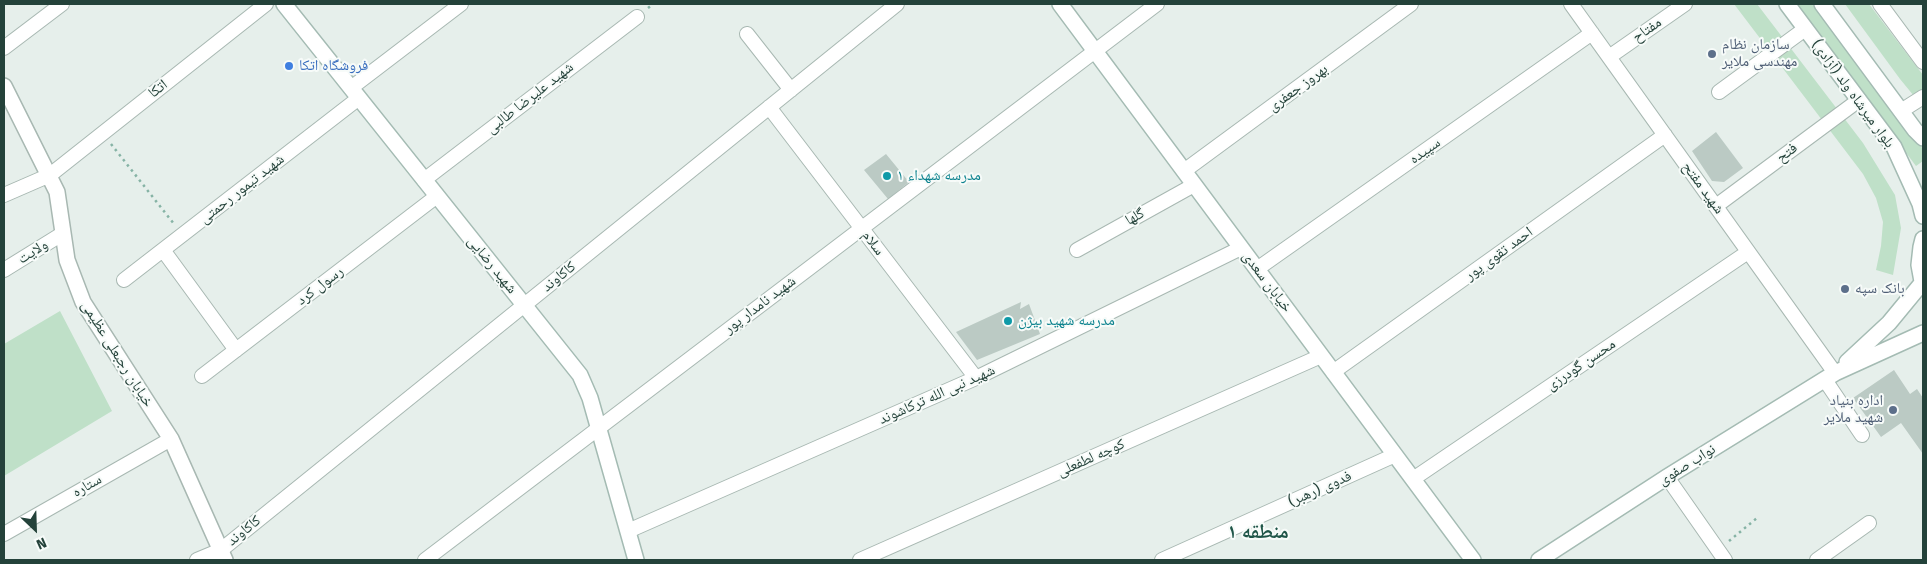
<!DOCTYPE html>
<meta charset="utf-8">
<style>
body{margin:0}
#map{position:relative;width:1927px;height:564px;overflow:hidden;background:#e6efeb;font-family:"Fira Sans",sans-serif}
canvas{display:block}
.frame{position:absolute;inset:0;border:5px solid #24423a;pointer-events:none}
.north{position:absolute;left:10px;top:504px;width:50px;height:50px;-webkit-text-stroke:4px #f7fbf9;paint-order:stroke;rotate:156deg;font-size:14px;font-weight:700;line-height:20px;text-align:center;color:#24423a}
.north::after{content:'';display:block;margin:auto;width:18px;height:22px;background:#24423a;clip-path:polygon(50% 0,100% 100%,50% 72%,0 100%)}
</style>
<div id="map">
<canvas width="1927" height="564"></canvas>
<div class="frame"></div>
<div class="north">N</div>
</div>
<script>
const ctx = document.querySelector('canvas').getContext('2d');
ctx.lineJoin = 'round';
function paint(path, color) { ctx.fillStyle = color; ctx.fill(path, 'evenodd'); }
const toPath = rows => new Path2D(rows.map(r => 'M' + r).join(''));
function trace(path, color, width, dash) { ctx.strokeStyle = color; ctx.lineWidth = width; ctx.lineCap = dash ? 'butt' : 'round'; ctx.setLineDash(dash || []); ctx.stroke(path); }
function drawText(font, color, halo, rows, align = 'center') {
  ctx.font = font + ' "Fira Sans","Noto Naskh Arabic",sans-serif'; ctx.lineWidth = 4; ctx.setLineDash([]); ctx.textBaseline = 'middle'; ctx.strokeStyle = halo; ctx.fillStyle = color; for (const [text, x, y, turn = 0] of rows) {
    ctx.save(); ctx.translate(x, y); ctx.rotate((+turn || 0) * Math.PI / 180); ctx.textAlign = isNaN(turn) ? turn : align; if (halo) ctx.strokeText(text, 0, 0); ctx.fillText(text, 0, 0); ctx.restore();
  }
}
const green = toPath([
 [1734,4,1757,4,1863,143,1895,195,1901,228,1893,275,1876,270,1881,246,1883,222,1876,198,1863,174],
 [1794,4,1812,4,1923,149,1923,161,1916,166],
 [1845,4,1869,4,1923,75,1923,107,1900,79],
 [60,311,112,411,4,476,4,344]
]);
const building = toPath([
 [1716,132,1743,168,1724,182,1712,181,1692,151],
 [886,154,909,182,888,199,864,170],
 [1021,302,1020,309,1029,304,1040,334,977,360,956,332],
 [1894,370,1910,394,1917,389,1923,398,1923,454,1901,423,1881,437,1853,398]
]);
const path = toPath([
 [648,8,653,4],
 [111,144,174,224],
 [1729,541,1757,518]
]);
const minor = toPath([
 [1571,4,1835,373],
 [1880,4,1923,62],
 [747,34,791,90],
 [4,48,62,4],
 [1609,57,1685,4],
 [351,88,461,4],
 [1719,92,1805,29],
 [769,107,976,378],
 [1901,111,1923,97],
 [1184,171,1411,4],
 [424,180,637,17],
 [4,195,50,175,266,4],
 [1716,206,1859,100],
 [163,250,236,350],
 [1077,250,1194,185],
 [1257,269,1592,33],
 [4,270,62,234],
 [124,280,359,98],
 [1333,372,1665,135],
 [202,376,437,196],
 [1825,380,1862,435],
 [1667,477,1725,560],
 [1413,479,1748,252],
 [628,531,976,378,1241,248],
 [4,534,171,439],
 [197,560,221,550,897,4],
 [425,560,1157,4],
 [860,560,1321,356],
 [1162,560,1395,455],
 [1817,560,1869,523]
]);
const tertiary = toPath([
 [4,86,57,192,67,260,83,302,171,439,225,560]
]);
const secondary = toPath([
 [284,4,580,375,590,398,636,560],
 [1060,4,1473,560],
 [1787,4,1894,147,1920,204,1923,216],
 [1822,4,1915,130,1923,138],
 [1923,239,1921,247,1919,265,1923,287],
 [1847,362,1889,323,1922,283],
 [1539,560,1667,477,1835,373,1923,333]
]);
const markers = [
 [1712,54,5,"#5c6f8a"],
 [289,66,5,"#3f7fe0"],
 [887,176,5,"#0f9aa8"],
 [1845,289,5,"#5c6f8a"],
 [1008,321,5,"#0f9aa8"],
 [1893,410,5,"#5c6f8a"]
];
const streetNames = [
 ["مفتاح",1647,30,-35],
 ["بهروز جعفری",1298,88,-36],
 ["اتکا",158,89,-38],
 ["بلوار میرشاه ولد (آزادی)",1853,94,54],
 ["شهید علیرضا طالبی",530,98,-38],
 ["سپیده",1425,151,-35],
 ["فتح",1787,153,-37],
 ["شهید مفتح",1703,188,54],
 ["شهید تیمور رحمتی",242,189,-38],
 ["گلها",1135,217,-29],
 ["سلام",873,243,53],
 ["ولایت",33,252,-32],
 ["احمد تقوی پور",1499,254,-36],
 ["شهید رضایی",492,265,51],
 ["کاکاوند",559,277,-39],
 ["خیابان سعدی",1267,282,53],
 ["رسول کرد",320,286,-37],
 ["شهید نامدار پور",760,305,-37],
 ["خیابان رجبعلی عظیمی",117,354,58],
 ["محسن گودرزی",1581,365,-34],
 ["شهید نبی الله ترکاشوند",937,395,-24],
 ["کوچه لطفعلی",1091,458,-24],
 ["نواب صفوی",1687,465,-32],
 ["ستاره",87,486,-30],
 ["فدوی (رهبر)",1320,489,-24],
 ["کاکاوند",244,531,-39]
];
const serviceNames = [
 ["سازمان نظام",1722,45],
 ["مهندسی ملایر",1722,62],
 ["بانک سپه",1855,289],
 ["اداره بنیاد",1883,401,"right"],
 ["شهید ملایر",1883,418,"right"]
];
const shopNames = [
 ["فروشگاه اتکا",299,66]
];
const cultureNames = [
 ["مدرسه شهداء ۱",897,176],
 ["مدرسه شهید بیژن",1018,321]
];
const districtNames = [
 ["منطقه ۱",1258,532]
];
paint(green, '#bfe0c8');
paint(building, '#bbcac4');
trace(minor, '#a8b8b2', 16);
trace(tertiary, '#a8b8b2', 18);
trace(secondary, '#a4bbb3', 18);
trace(path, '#86b3a5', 2.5, [2.5, 4]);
trace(minor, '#fff', 14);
trace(tertiary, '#fff', 15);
trace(secondary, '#fff', 15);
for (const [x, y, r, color] of markers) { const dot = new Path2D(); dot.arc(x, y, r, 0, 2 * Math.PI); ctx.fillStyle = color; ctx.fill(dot); trace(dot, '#f7fbf9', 2); }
drawText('15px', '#24423a', '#f7fbf9', streetNames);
drawText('15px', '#4e5e75', '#f7fbf9', serviceNames, 'left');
drawText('15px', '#366cbe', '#f7fbf9', shopNames, 'left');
drawText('15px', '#0d838f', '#f7fbf9', cultureNames, 'left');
drawText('bold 20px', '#1f5548', '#f7fbf9', districtNames);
</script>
